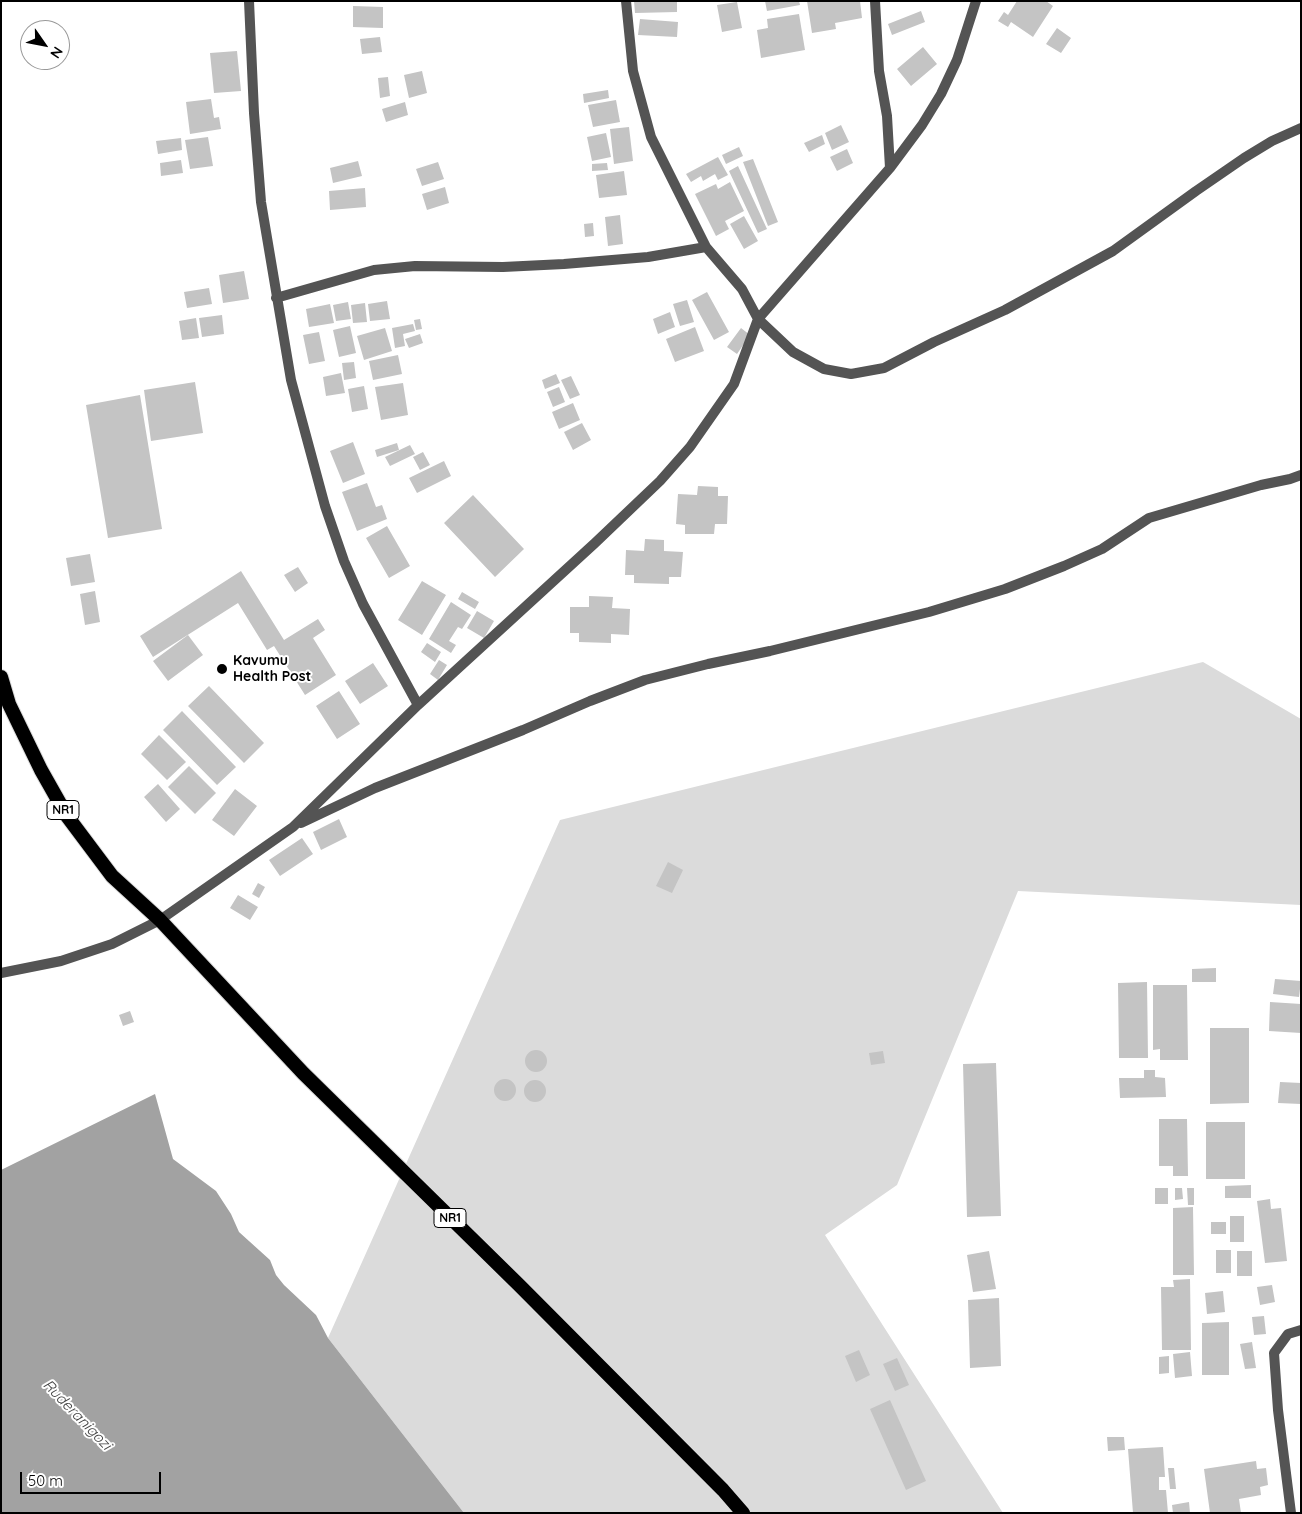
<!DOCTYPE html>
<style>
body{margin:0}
#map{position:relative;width:1302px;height:1514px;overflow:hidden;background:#fff;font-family:Quicksand,sans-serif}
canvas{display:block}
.frame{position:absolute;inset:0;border:2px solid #000;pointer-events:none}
.north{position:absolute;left:20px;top:20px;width:50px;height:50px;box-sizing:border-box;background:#fff;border:1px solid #999;border-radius:50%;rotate:123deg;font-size:14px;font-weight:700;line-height:20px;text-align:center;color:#000}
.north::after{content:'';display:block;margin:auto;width:18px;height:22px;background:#000;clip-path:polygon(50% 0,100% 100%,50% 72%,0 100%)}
.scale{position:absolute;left:20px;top:1472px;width:141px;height:22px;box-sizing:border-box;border:2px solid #000;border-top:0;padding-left:6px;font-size:15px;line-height:18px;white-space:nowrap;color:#000;-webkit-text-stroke:4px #fff;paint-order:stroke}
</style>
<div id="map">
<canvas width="1302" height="1514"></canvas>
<div class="frame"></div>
<div class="north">N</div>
<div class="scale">50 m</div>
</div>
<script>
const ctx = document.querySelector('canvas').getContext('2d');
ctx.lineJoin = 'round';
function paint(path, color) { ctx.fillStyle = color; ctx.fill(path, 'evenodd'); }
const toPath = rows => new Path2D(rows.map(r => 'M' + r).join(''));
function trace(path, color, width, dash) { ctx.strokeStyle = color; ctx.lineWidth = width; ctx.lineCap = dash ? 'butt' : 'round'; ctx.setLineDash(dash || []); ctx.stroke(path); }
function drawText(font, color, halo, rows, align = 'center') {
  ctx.font = font + ' Quicksand,sans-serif'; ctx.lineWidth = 4; ctx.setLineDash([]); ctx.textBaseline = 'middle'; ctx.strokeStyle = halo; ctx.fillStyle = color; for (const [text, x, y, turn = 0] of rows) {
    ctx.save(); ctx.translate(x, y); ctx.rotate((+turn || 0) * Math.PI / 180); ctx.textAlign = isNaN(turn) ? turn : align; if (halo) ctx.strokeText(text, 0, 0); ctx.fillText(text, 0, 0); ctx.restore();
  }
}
const green = toPath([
 [1203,662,1301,719,1301,905,1018,891,897,1185,825,1235,1003,1513,464,1513,328,1338,560,820]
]);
const water = toPath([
 [155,1094,173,1159,216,1191,231,1214,239,1232,270,1260,276,1275,284,1285,316,1315,328,1338,464,1513,1,1513,1,1170]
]);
const building = toPath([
 [634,1,677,1,677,12,635,13],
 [765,1,799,1,800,5,767,11],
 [807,1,860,1,862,18,835,23,836,29,812,33],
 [1017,1,1046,1,1053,6,1033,37,1011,22,1008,27,998,21,1004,12,1008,15],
 [737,2,742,28,722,32,717,5],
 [353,6,383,7,383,28,353,27],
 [921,11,925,22,892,35,888,24],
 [799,14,805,50,761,58,757,30,768,28,767,19],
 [640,19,678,22,677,37,638,35],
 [1057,28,1071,38,1061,53,1046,44],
 [380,37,382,52,362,54,360,39],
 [923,47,937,64,911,86,897,69],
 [237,51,241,91,214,93,210,53],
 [422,71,427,93,409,98,404,75],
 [388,77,390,96,380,98,378,78],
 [608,90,609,98,584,103,583,94],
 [211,99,214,118,219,117,221,129,190,134,186,102],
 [616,100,620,122,593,127,588,105],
 [405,102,408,115,386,122,382,109],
 [841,125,849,142,832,150,825,133],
 [629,127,633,161,614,164,610,129],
 [606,133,611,157,592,161,587,137],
 [822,135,825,144,809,152,804,143],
 [208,137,213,166,190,169,185,140],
 [181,138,182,150,158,154,156,141],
 [739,147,743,156,726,164,722,155],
 [847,149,853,163,837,171,830,157],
 [718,157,728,175,718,180,715,174,703,181,701,176,691,182,686,174],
 [753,159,778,222,768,226,743,162],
 [181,160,183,173,161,176,160,163],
 [358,161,362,176,333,183,330,168],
 [438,162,444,179,422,186,416,169],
 [607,163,608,170,592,171,592,164],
 [738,166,767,229,758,233,729,171],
 [624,171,627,195,599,198,596,175],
 [730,182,744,211,725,221,729,229,716,236,695,194,716,184,718,189],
 [445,187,449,203,427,210,422,194],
 [365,188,366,207,330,210,329,191],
 [620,215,623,244,608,246,605,217],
 [744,216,758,241,744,249,730,224],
 [593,223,594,236,585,237,584,224],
 [244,271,249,299,223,303,219,275],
 [209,288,212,304,187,308,184,292],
 [707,292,729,332,714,340,692,300],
 [687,300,694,322,680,326,673,304],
 [387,301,390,319,370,321,368,304],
 [348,302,351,319,336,321,333,305],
 [365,303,367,322,353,323,351,305],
 [330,304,334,323,309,327,306,309],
 [670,312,675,327,658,334,653,319],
 [222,315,224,334,202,337,199,318],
 [196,318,199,338,182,340,179,321],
 [420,319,422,329,416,330,414,320],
 [413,324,415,331,403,334,405,346,395,348,392,328],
 [350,326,356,353,339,357,333,330],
 [695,327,704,351,675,362,666,339],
 [385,328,392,351,364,360,357,336],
 [741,328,750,335,737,354,727,347],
 [319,332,325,361,309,364,303,335],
 [420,334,423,343,409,348,405,339],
 [398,355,402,374,373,380,369,361],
 [354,362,356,378,344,380,342,363],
 [341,373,345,393,326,396,323,377],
 [556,374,560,383,545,389,542,380],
 [571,376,580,395,570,399,561,380],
 [195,382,203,433,151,441,144,390],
 [403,383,408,415,381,420,375,387],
 [364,386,368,409,352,412,348,389],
 [559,387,565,402,553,407,547,392],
 [140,395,162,529,108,538,86,405],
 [573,403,580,420,559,429,552,412],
 [582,423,591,440,573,450,564,432],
 [353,442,365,474,343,483,330,451],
 [397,443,399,450,377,457,375,450],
 [410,445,415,454,390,466,385,457],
 [423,452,430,465,420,470,413,457],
 [444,461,451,476,417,493,409,478],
 [367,483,376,507,382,505,387,519,357,531,342,492],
 [698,486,718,487,718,496,728,496,727,524,715,524,714,534,685,534,685,525,676,524,678,494,697,495],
 [473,495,524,549,495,577,444,523],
 [387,526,410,566,389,578,366,538],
 [645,539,664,540,664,551,683,552,681,577,669,577,669,584,634,583,634,575,625,575,626,550,644,551],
 [90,554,95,582,71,586,66,558],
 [298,567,308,583,295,592,284,575],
 [241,571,284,640,318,619,325,630,313,638,336,675,305,695,274,646,267,650,238,603,153,657,140,636],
 [422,581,446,595,422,635,398,620],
 [95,591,100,622,85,625,80,594],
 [462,592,479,602,475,609,458,599],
 [589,596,613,597,612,608,630,609,629,635,611,634,611,643,579,642,579,633,570,633,570,607,589,607],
 [451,602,471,615,462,629,458,627,449,641,456,645,451,653,429,639],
 [477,611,494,621,484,638,467,628],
 [188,635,203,655,168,681,153,661],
 [427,643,441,652,435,662,421,652],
 [439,660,447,665,438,680,430,674],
 [373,663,388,686,360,704,345,681],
 [209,686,264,743,244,763,188,706],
 [339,691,360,724,337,739,316,706],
 [182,711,236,767,217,785,163,730],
 [159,735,186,762,167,780,141,754],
 [189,766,216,793,195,814,168,787],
 [158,784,180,809,166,822,144,797],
 [235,789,257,806,234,836,212,820],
 [339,819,347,837,321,850,313,832],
 [302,838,313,854,280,876,269,860],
 [668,862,683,870,672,893,656,886],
 [258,883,265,887,259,898,252,894],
 [238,895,258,907,250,920,230,908],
 [1216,968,1216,982,1192,982,1192,969],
 [1275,979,1301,981,1299,997,1273,994],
 [1147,982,1148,1058,1119,1058,1118,983],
 [1153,985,1187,985,1188,1060,1160,1060,1160,1049,1153,1050],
 [1270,1002,1301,1004,1301,1033,1269,1031],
 [130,1011,134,1022,123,1026,119,1015],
 [1210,1028,1249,1028,1249,1103,1210,1104],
 '525 1061a11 11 0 1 1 22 0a11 11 0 1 1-22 0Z',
 [883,1051,885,1063,871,1065,869,1053],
 [996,1063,1001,1216,967,1217,963,1064],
 [1144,1070,1155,1070,1155,1077,1165,1078,1166,1097,1120,1098,1119,1078,1144,1078],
 '494 1090a11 11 0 1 1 22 0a11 11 0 1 1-22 0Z',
 '524 1091a11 11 0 1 1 22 0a11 11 0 1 1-22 0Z',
 [1280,1082,1301,1083,1301,1104,1278,1103],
 [1159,1119,1187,1119,1188,1176,1173,1176,1173,1166,1159,1166],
 [1206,1122,1245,1122,1245,1179,1206,1179],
 [1251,1185,1251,1198,1225,1198,1225,1186],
 [1155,1188,1168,1188,1168,1204,1155,1204],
 [1175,1188,1182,1188,1183,1199,1175,1200],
 [1187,1188,1194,1188,1194,1205,1188,1205],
 [1270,1199,1271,1209,1281,1208,1287,1261,1265,1263,1257,1201],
 [1193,1207,1194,1275,1173,1275,1173,1208],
 [1230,1216,1244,1216,1244,1242,1230,1242],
 [1211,1222,1226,1222,1226,1234,1211,1234],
 [1216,1250,1231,1250,1231,1273,1216,1273],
 [989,1251,996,1289,973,1292,967,1255],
 [1237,1251,1252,1251,1252,1276,1237,1276],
 [1190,1279,1191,1350,1162,1350,1161,1287,1174,1287,1173,1280],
 [1272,1285,1275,1302,1260,1305,1257,1287],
 [1223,1291,1225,1312,1207,1314,1205,1293],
 [999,1298,1001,1366,970,1368,968,1300],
 [1264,1316,1266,1334,1254,1335,1252,1317],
 [1229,1322,1229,1375,1202,1375,1202,1323],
 [1252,1342,1256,1368,1245,1369,1240,1344],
 [859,1350,870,1375,856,1382,845,1356],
 [1190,1352,1192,1376,1175,1378,1173,1354],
 [1169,1356,1169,1373,1159,1374,1159,1357],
 [897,1358,909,1385,895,1391,883,1364],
 [890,1400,926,1481,906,1490,870,1409],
 [1107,1437,1124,1437,1125,1450,1108,1451],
 [1163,1447,1165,1477,1159,1477,1159,1490,1166,1490,1168,1513,1133,1513,1128,1449],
 [1256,1461,1257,1469,1266,1468,1268,1485,1260,1487,1261,1495,1239,1499,1241,1513,1210,1513,1204,1469],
 [1168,1468,1174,1468,1176,1489,1170,1489],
 [1189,1502,1190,1513,1173,1513,1172,1505]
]);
const service = toPath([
 [1291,1513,1278,1410,1274,1353,1288,1334,1301,1330]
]);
const minor = toPath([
 [249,1,254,113,261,202,291,380,325,506,344,561,363,604,418,705],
 [626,1,633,71,651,137,706,247,742,289,758,319,793,352,824,369,851,374,884,368,934,342,1005,310,1113,251,1196,191,1244,158,1272,141,1301,128],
 [875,1,879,71,887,116,890,168],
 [276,298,374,270,415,266,503,267,564,264,648,257,706,247],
 [301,823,375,788,523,730,590,701,645,680,708,664,770,651,929,612,1005,589,1064,566,1102,549,1149,518,1261,485,1290,479,1301,475],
 [160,920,293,827,418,705,595,543,660,481,690,447,734,384,758,319,890,168,922,125,941,94,957,60,976,1]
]);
const tertiary = toPath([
 [1,973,61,961,112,944,160,920]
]);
const trunk = toPath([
 [1,677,9,704,41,770,67,816,112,876,160,920,303,1073,519,1285,723,1490,743,1513]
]);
const markers = [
 [222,669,6,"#000"]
];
const shields = [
 [63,810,32],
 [450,1218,32]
];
const shieldNames = [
 ["NR1",63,810],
 ["NR1",450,1218]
];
const poiNames = [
 ["Kavumu",233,661],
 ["Health Post",233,677]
];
const waterNames = [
 ["Ruderanigozi",77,1415,46]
];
paint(green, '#dbdbdb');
paint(water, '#a2a2a2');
paint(building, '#c4c4c4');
trace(trunk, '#dbdbdb', 16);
trace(service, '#545454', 10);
trace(minor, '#545454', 10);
trace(tertiary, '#545454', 10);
trace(trunk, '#000', 14);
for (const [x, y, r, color] of markers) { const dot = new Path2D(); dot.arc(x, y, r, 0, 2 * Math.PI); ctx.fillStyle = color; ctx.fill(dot); trace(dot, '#fff', 2); }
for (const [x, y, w] of shields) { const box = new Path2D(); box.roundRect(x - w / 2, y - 9.5, w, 19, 4); ctx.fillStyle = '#fff'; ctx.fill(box); trace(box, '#000', 1); }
drawText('bold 12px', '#000', null, shieldNames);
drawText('bold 14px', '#000', '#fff', poiNames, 'left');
drawText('italic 15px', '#434343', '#fff', waterNames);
</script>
